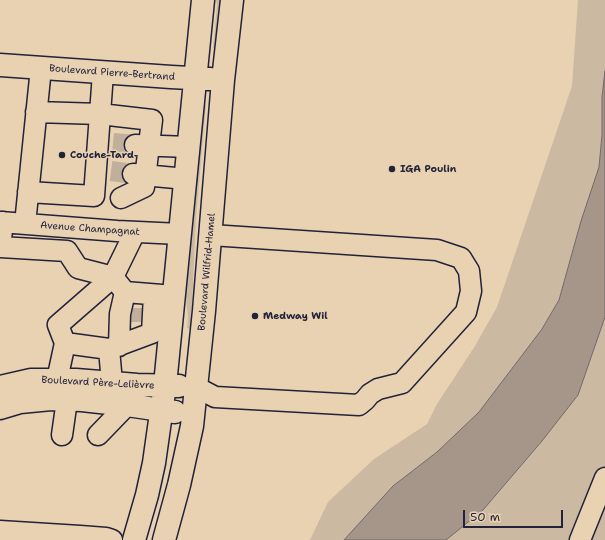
<!DOCTYPE html>
<meta charset="utf-8">
<style>
body{margin:0}
#map{position:relative;width:605px;height:540px;overflow:hidden;background:#e8d2b2;font-family:"Shantell Sans",sans-serif}
canvas{display:block}
.scale{position:absolute;left:463px;top:510px;width:100px;height:18px;box-sizing:border-box;border:2px solid #22223b;border-top:0;padding-left:5px;font-size:12px;line-height:14px;white-space:nowrap;color:#22223b;-webkit-text-stroke:3px #e8d2b2;paint-order:stroke}
</style>
<div id="map">
<canvas width="605" height="540"></canvas>
<div class="scale">50 m</div>
</div>
<script>
const ctx = document.querySelector('canvas').getContext('2d');
ctx.lineJoin = 'round';
function paint(path, color) { ctx.fillStyle = color; ctx.fill(path, 'evenodd'); }
const toPath = rows => new Path2D(rows.map(r => 'M' + r).join(''));
function trace(path, color, width, dash) { ctx.strokeStyle = color; ctx.lineWidth = width; ctx.lineCap = dash ? 'butt' : 'round'; ctx.setLineDash(dash || []); ctx.stroke(path); }
function drawText(font, color, halo, rows, align = 'center') {
  ctx.font = font + ' "Shantell Sans",sans-serif'; ctx.lineWidth = 3; ctx.setLineDash([]); ctx.textBaseline = 'middle'; ctx.strokeStyle = halo; ctx.fillStyle = color; for (const [text, x, y, turn = 0] of rows) {
    ctx.save(); ctx.translate(x, y); ctx.rotate((+turn || 0) * Math.PI / 180); ctx.textAlign = isNaN(turn) ? turn : align; if (halo) ctx.strokeText(text, 0, 0); ctx.fillText(text, 0, 0); ctx.restore();
  }
}
const green = toPath([
 [216,0,221,0,217,49,213,48,217,5],
 [578,0,605,0,605,71,602,97,602,135,599,167,581,221,559,300,542,329,479,412,437,452,393,486,344,540,309,540,311,538,328,502,374,459,427,424,437,404,475,346,497,307,572,86],
 [202,104,206,105,196,218,191,329,187,328,188,317,185,288],
 [605,317,605,540,446,540,483,510,542,441,578,395]
]);
const water = toPath([
 [605,71,605,317,578,395,542,441,483,510,446,540,344,540,393,486,437,452,479,412,542,329,559,300,581,221,599,167,602,135,602,97,605,71]
]);
const minorTunnel = toPath([
 [113,143,135,145],
 [111,171,133,174],
 [137,322,137,308]
]);
const minor = toPath([
 [36,112,100,114,152,120,144,187,121,198],
 [135,145,189,147],
 [133,174,186,179],
 [28,192,94,196,103,73],
 [0,222,117,231,180,234],
 [3,222,0,247,67,251,78,268,113,277],
 [25,224,41,68],
 [135,232,113,277,125,292,174,296],
 [65,343,58,325,113,277],
 [119,346,120,314,125,292],
 [57,380,65,343,109,349],
 [112,383,109,349,152,333,154,295],
 [196,387,215,397,359,405,365,400,370,394,378,389,402,383,466,312,471,291,469,271,461,258,437,250,211,235],
 [62,435,67,400],
 [98,435,127,405],
 [0,531,80,536,106,538,112,540],
 [580,540,605,478]
]);
const major = toPath([
 [0,65,171,77,210,79],
 [0,387,31,380,76,380,137,385,179,386],
 [0,408,20,402,51,399,82,400,127,405,175,412],
 [134,540,147,495,154,463,165,385,203,0],
 [164,540,179,485,192,426,204,311,223,80,232,0]
]);
const markers = [
 [62,155,4,"#22223b"],
 [392,169,4,"#22223b"],
 [255,316,4,"#22223b"]
];
const streetNames = [
 ["Boulevard Pierre-Bertrand",112,73,4],
 ["Avenue Champagnat",90,229,4],
 ["Boulevard Wilfrid-Hamel",207,272,-85],
 ["Boulevard Père-Lelièvre",98,383,3]
];
const poiNames = [
 ["Couche-Tard",70,155],
 ["IGA Poulin",400,169],
 ["Medway Wil",263,316]
];
paint(green, '#cbb9a1');
paint(water, '#a59689');
trace(water, '#71686a', 1);
trace(minorTunnel, '#c0af9a', 20, [20, 10]);
trace(minor, '#22223b', 23);
trace(major, '#22223b', 25);
trace(minor, '#e8d2b2', 20);
trace(major, '#e8d2b2', 22);
for (const [x, y, r, color] of markers) { const dot = new Path2D(); dot.arc(x, y, r, 0, 2 * Math.PI); ctx.fillStyle = color; ctx.fill(dot); trace(dot, '#e8d2b2', 1.5); }
drawText('10px', '#22223b', '#e8d2b2', streetNames);
drawText('bold 10px', '#22223b', '#e8d2b2', poiNames, 'left');
</script>
